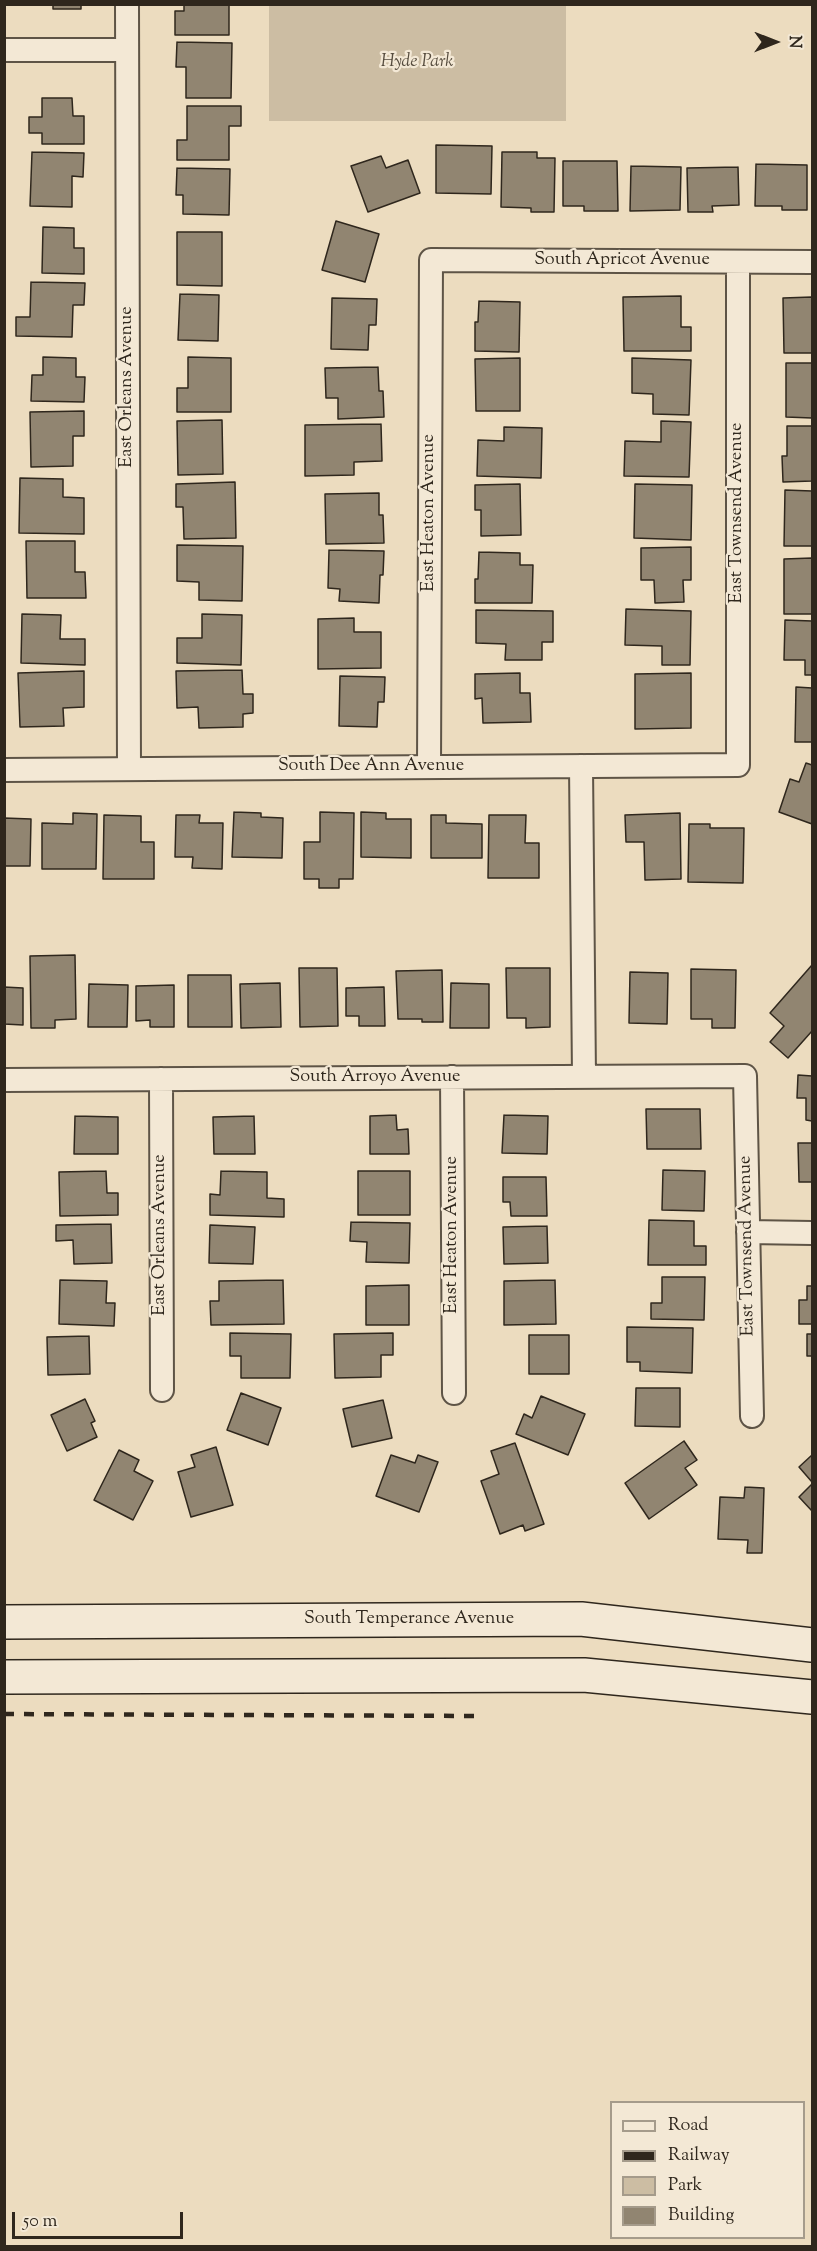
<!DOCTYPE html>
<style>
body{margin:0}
#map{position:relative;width:817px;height:2251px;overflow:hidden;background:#ecdcbf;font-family:"Sorts Mill Goudy",serif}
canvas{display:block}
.frame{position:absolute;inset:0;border:6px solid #2f271d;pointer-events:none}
.legend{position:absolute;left:610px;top:2101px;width:195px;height:138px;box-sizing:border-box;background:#f3e8d5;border:2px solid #a59b8b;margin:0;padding:8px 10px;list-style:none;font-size:18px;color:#2f271d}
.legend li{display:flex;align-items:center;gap:12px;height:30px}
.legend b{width:30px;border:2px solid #a59b8b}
.north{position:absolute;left:745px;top:12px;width:60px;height:60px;-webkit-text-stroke:4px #f3e8d5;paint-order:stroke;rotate:90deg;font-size:16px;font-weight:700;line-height:24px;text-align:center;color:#2f271d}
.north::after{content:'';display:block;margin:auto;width:21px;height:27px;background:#2f271d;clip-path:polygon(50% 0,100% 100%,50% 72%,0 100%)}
.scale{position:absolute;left:12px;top:2212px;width:171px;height:27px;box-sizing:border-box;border:3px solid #2f271d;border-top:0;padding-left:8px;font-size:18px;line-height:21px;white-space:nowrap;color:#2f271d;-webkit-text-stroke:4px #f3e8d5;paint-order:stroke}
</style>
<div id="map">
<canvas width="817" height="2251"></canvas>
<div class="frame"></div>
<ul class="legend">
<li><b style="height:8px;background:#f3e8d5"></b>Road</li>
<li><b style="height:8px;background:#2f271d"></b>Railway</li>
<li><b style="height:16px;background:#ccbda3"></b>Park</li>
<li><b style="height:16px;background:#918571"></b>Building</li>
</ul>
<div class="north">N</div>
<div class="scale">50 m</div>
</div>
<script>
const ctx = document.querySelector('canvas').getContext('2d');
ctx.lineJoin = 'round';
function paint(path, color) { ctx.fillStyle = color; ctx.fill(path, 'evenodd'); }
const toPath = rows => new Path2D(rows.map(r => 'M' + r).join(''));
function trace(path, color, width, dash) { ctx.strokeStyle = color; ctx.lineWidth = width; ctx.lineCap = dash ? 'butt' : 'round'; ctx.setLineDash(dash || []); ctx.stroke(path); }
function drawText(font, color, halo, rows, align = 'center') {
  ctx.font = font + ' "Sorts Mill Goudy",serif'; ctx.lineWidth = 4.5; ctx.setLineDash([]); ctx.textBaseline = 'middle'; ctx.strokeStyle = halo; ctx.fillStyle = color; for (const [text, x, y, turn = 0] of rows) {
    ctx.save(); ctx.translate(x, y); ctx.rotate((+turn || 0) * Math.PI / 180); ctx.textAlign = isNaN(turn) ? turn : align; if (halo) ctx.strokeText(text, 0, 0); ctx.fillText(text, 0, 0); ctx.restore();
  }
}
const green = toPath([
 [269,5,566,5,566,121,269,121]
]);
const building = toPath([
 [53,4,81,4,81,9,53,9,53,4],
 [184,4,229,4,229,35,175,35,175,11,184,11,184,4],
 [177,42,232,43,231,98,186,98,186,67,176,67,177,42],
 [42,98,72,98,73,116,84,116,84,144,42,144,42,133,29,133,29,117,42,117,42,98],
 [187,106,241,106,241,126,229,126,229,160,177,160,177,140,187,140,187,106],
 [436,145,492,146,491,194,436,193,436,145],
 [32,152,84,153,83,177,72,176,72,207,30,206,32,152],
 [502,152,537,152,537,158,555,158,554,212,531,212,531,208,501,207,502,152],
 [381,156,386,168,408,160,420,193,368,212,351,166,381,156],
 [563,161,617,161,618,211,584,211,584,206,563,206,563,161],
 [756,164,807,165,807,210,782,210,782,206,755,206,756,164],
 [631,166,681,167,680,210,630,211,631,166],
 [738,167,739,205,712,206,713,212,688,212,687,168,738,167],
 [177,168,230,169,229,215,183,214,183,195,176,195,177,168],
 [336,221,379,234,365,282,322,270,336,221],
 [43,227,74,228,74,248,84,248,84,274,42,273,43,227],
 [177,232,222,232,222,286,177,285,177,232],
 [31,282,85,283,84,305,73,305,72,337,16,336,16,317,30,317,31,282],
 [180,294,219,295,218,341,178,340,180,294],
 [681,296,681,327,691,327,691,351,624,351,623,297,681,296],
 [812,297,812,353,784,353,783,298,812,297],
 [332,298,377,299,376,325,369,325,368,350,331,349,332,298],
 [479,301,520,302,519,352,475,351,475,322,478,322,479,301],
 [43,357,76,358,76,377,85,377,84,402,31,401,32,375,43,375,43,357],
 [188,357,231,358,231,412,177,412,177,388,188,388,188,357],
 [520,358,520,411,476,411,475,359,520,358],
 [632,358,691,360,689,415,653,414,653,394,632,393,632,358],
 [786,363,812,363,812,418,786,417,786,363],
 [378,367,379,391,383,391,384,417,338,419,338,398,326,398,325,368,378,367],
 [84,411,84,436,73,436,73,466,31,467,30,412,84,411],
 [222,420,223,474,178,475,177,421,222,420],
 [661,421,691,422,689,477,624,476,625,441,661,442,661,421],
 [381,424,382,461,354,462,354,475,305,476,305,425,381,424],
 [787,426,812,426,812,481,783,482,782,456,787,456,787,426],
 [504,427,542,428,541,478,477,476,478,440,504,441,504,427],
 [20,478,63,479,63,497,84,498,84,534,19,533,20,478],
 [235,482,236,538,184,539,183,507,176,507,176,484,235,482],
 [520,484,521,535,481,536,481,510,475,510,475,485,520,484],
 [635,484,692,485,691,540,634,538,635,484],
 [785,490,812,491,812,546,784,546,785,490],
 [379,493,379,515,383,515,384,543,326,544,325,494,379,493],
 [26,541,75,541,75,572,85,572,86,598,27,598,26,541],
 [177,545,243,546,242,601,199,600,199,582,177,581,177,545],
 [691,547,691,580,683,580,684,602,655,603,654,580,641,580,641,548,691,547],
 [329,550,384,551,383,575,380,575,379,603,339,601,340,589,328,588,329,550],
 [479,552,520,553,520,565,533,565,532,603,475,603,475,579,478,579,479,552],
 [812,558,812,614,784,614,784,559,812,558],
 [626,609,691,611,690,665,662,665,662,646,625,645,626,609],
 [476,610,553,611,553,642,542,642,542,660,505,660,506,644,476,643,476,610],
 [22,614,61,615,60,639,85,639,85,665,21,663,22,614],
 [202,614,242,615,241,665,177,663,177,638,202,638,202,614],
 [354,618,354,632,381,632,381,668,318,669,318,619,354,618],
 [785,620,812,621,812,675,805,675,805,660,784,660,785,620],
 [242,670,243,694,253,694,253,713,243,714,243,727,199,728,198,707,177,708,176,671,242,670],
 [84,671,84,707,63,708,64,726,20,727,18,673,84,671],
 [520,673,520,693,530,693,531,722,483,723,482,698,475,699,475,674,520,673],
 [691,673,691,728,635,729,635,674,691,673],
 [340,676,385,677,384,702,378,702,377,727,339,726,340,676],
 [796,687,812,688,812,742,795,742,796,687],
 [806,763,812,765,812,824,779,812,790,779,799,782,806,763],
 [234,812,261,813,261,817,283,818,282,858,232,857,234,812],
 [320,812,354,813,353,879,339,879,339,888,319,888,319,879,304,879,304,842,320,842,320,812],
 [361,812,386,813,386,819,411,819,411,858,361,857,361,812],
 [73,813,97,814,96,869,42,869,42,823,73,824,73,813],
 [680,813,681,879,645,880,644,842,626,842,625,815,680,813],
 [104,815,141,816,141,842,154,842,154,879,103,879,104,815],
 [176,815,200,815,199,823,223,823,222,869,192,868,193,857,175,857,176,815],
 [431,815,446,815,446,823,482,824,482,858,431,858,431,815],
 [489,815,526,815,525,843,539,843,539,878,488,878,489,815],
 [4,818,31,819,30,866,4,866,4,818],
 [689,824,710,824,710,828,744,828,743,883,688,882,689,824],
 [75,955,76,1019,55,1020,55,1028,31,1028,30,956,75,955],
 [812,965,812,1031,788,1058,770,1042,784,1026,770,1013,812,965],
 [299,968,337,968,338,1026,300,1027,299,968],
 [506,968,550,968,550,1027,526,1028,526,1018,507,1018,506,968],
 [691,969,736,970,735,1028,712,1028,712,1019,691,1019,691,969],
 [442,970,443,1022,422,1022,422,1019,398,1019,396,971,442,970],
 [630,972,668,973,667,1024,629,1023,630,972],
 [188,975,231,975,232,1027,188,1027,188,975],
 [280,983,281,1027,241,1028,240,984,280,983],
 [451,983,489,984,489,1028,450,1028,451,983],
 [89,984,128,985,127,1027,88,1027,89,984],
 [174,985,174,1027,150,1027,150,1020,136,1021,136,986,174,985],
 [4,987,23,988,23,1025,4,1024,4,987],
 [384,987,385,1026,359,1026,359,1016,346,1016,346,988,384,987],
 [798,1075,812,1076,812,1121,806,1120,806,1098,797,1098,798,1075],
 [646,1109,700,1109,701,1149,647,1149,646,1109],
 [396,1115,397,1130,408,1129,409,1154,370,1154,370,1116,396,1115],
 [504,1115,548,1116,547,1154,502,1153,504,1115],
 [75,1116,118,1117,118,1154,74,1154,75,1116],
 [254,1116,255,1154,214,1154,213,1117,254,1116],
 [798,1143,812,1143,812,1182,799,1182,798,1143],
 [663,1170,705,1171,704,1211,662,1210,663,1170],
 [106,1171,107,1193,118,1193,118,1215,60,1216,59,1172,106,1171],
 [221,1171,267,1172,267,1198,284,1199,284,1217,210,1215,210,1194,220,1195,221,1171],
 [358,1171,410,1171,410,1215,358,1215,358,1171],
 [503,1177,546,1177,547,1216,511,1216,510,1202,503,1202,503,1177],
 [649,1220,694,1221,694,1246,706,1246,706,1265,648,1265,649,1220],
 [351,1222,410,1223,409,1263,366,1262,367,1242,350,1241,351,1222],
 [111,1224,112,1263,74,1264,73,1240,56,1241,56,1225,111,1224],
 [210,1225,255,1227,253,1264,209,1263,210,1225],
 [547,1226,548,1263,504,1264,503,1227,547,1226],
 [662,1277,705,1277,704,1320,651,1319,651,1303,662,1303,662,1277],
 [60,1280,107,1281,106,1303,115,1303,114,1326,59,1324,60,1280],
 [283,1280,284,1324,211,1325,210,1301,219,1301,219,1281,283,1280],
 [555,1280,556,1324,504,1325,504,1281,555,1280],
 [409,1285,409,1325,366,1325,366,1286,409,1285],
 [807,1286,812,1286,812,1324,799,1324,799,1300,807,1300,807,1286],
 [627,1327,693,1328,692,1373,640,1371,640,1362,627,1362,627,1327],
 [230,1333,291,1334,290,1378,241,1378,241,1356,230,1356,230,1333],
 [393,1333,393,1355,381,1355,381,1377,335,1378,334,1334,393,1333],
 [807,1334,812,1334,812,1356,807,1356,807,1334],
 [529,1335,569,1335,569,1374,529,1374,529,1335],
 [89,1336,90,1374,48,1375,47,1337,89,1336],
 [636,1388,680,1388,680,1427,635,1426,636,1388],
 [241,1393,281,1408,268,1445,227,1430,241,1393],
 [541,1396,585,1414,568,1455,516,1434,524,1414,532,1418,541,1396],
 [85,1399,95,1421,91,1423,97,1437,67,1451,51,1415,85,1399],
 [383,1400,392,1438,352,1447,343,1409,383,1400],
 [684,1441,697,1460,685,1468,697,1485,649,1519,625,1483,684,1441],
 [515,1443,544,1524,525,1531,523,1525,500,1534,481,1481,499,1474,491,1451,515,1443],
 [216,1447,233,1505,191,1517,178,1472,195,1467,191,1455,216,1447],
 [119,1450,139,1460,134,1471,153,1481,133,1520,94,1500,119,1450],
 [391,1455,415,1463,418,1455,438,1462,419,1512,376,1496,391,1455],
 [812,1455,812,1482,799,1467,812,1455],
 [812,1484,812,1511,799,1497,812,1484],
 [745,1487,764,1488,762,1553,747,1553,748,1540,718,1539,720,1497,744,1498,745,1487]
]);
const street = toPath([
 [127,4,129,769],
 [4,50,127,50],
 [581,766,584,1077],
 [429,767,431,260,812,262],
 [4,770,738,765,738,262],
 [452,1077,454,1393],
 [161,1079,162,1390],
 [4,1080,745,1076,752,1416],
 [748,1232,812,1233]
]);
const secondary = toPath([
 [4,1622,581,1619,812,1645],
 [4,1677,584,1675,812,1697]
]);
const rail = toPath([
 [4,1714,476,1716]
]);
const parkNames = [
 ["Hyde Park",417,63]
];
const streetNames = [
 ["South Apricot Avenue",622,261],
 ["East Orleans Avenue",128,387,-90],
 ["East Heaton Avenue",430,513,-90],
 ["East Townsend Avenue",738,513,-90],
 ["South Dee Ann Avenue",371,767],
 ["South Arroyo Avenue",375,1078],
 ["East Orleans Avenue",161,1235,-90],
 ["East Heaton Avenue",453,1235,-90],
 ["East Townsend Avenue",748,1246,-91],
 ["South Temperance Avenue",409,1620]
];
paint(green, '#ccbda3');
paint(building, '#918571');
trace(building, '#2f271d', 1.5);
trace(street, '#5e5446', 26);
trace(secondary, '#2f271d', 36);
trace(street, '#f3e8d5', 22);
trace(secondary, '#f3e8d5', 33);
trace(rail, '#2f271d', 4.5, [10, 10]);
drawText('italic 18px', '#564c3e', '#f3e8d5', parkNames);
drawText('18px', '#2f271d', '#f3e8d5', streetNames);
</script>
